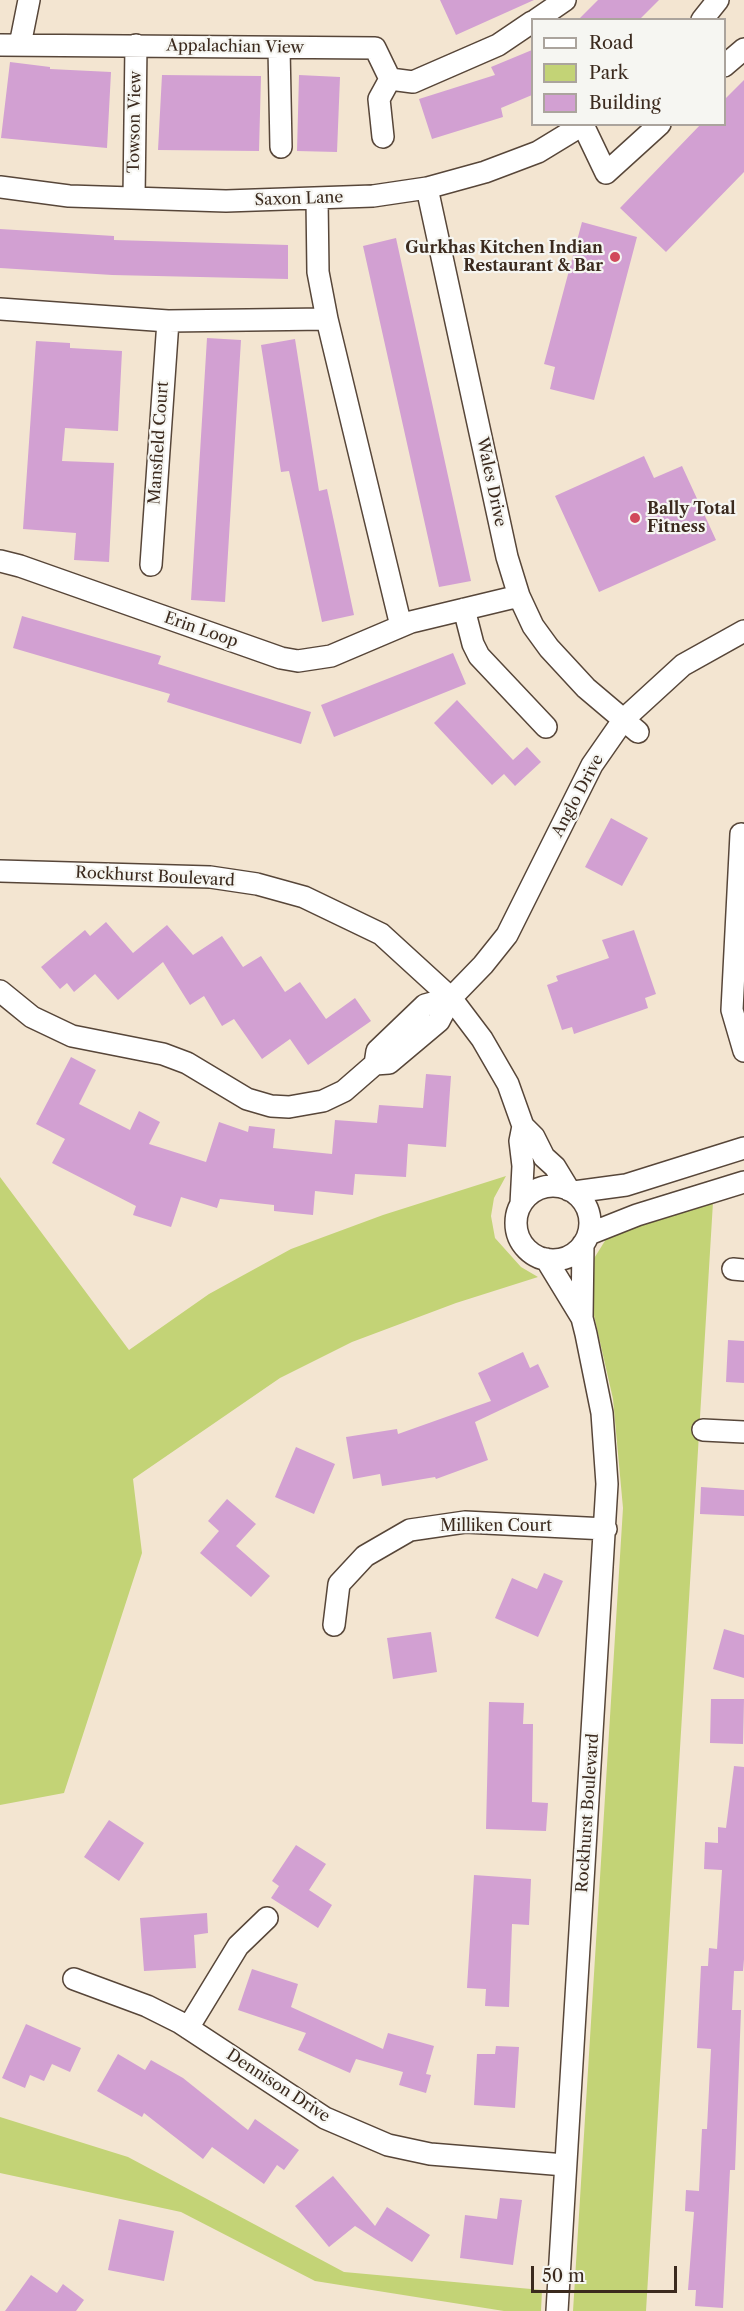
<!DOCTYPE html>
<style>
body{margin:0}
#map{position:relative;width:744px;height:2311px;overflow:hidden;background:#f3e5d1;font-family:"Libre Caslon Text",serif}
canvas{display:block}
.legend{position:absolute;left:531px;top:18px;width:195px;height:108px;box-sizing:border-box;background:#f6f6f2;border:2px solid #aba49d;margin:0;padding:8px 10px;list-style:none;font-size:18px;color:#3b2a1e}
.legend li{display:flex;align-items:center;gap:12px;height:30px}
.legend b{width:30px;border:2px solid #aba49d}
.scale{position:absolute;left:531px;top:2266px;width:146px;height:27px;box-sizing:border-box;border:3px solid #3b2a1e;border-top:0;padding-left:8px;font-size:18px;line-height:21px;white-space:nowrap;color:#3b2a1e;-webkit-text-stroke:4px #f6f6f2;paint-order:stroke}
</style>
<div id="map">
<canvas width="744" height="2311"></canvas>
<ul class="legend">
<li><b style="height:8px;background:#fff"></b>Road</li>
<li><b style="height:16px;background:#c3d376"></b>Park</li>
<li><b style="height:16px;background:#d2a0d2"></b>Building</li>
</ul>
<div class="scale">50 m</div>
</div>
<script>
const ctx = document.querySelector('canvas').getContext('2d');
ctx.lineJoin = 'round';
function paint(path, color) { ctx.fillStyle = color; ctx.fill(path, 'evenodd'); }
const toPath = rows => new Path2D(rows.map(r => 'M' + r).join(''));
function trace(path, color, width, dash) { ctx.strokeStyle = color; ctx.lineWidth = width; ctx.lineCap = dash ? 'butt' : 'round'; ctx.setLineDash(dash || []); ctx.stroke(path); }
function drawText(font, color, halo, rows, align = 'center') {
  ctx.font = font + ' "Libre Caslon Text",serif'; ctx.lineWidth = 4.5; ctx.setLineDash([]); ctx.textBaseline = 'middle'; ctx.strokeStyle = halo; ctx.fillStyle = color; for (const [text, x, y, turn = 0] of rows) {
    ctx.save(); ctx.translate(x, y); ctx.rotate((+turn || 0) * Math.PI / 180); ctx.textAlign = isNaN(turn) ? turn : align; if (halo) ctx.strokeText(text, 0, 0); ctx.fillText(text, 0, 0); ctx.restore();
  }
}
const green = toPath([
 [506,1176,494,1198,491,1216,495,1238,521,1267,538,1277,456,1303,352,1342,280,1378,133,1479,142,1553,64,1793,0,1805,0,1177,129,1350,209,1294,291,1249,383,1215],
 [713,1202,646,2311,573,2311,623,1508,613,1399,588,1289,588,1268,608,1236],
 [0,2117,128,2157,344,2272,542,2290,541,2311,504,2311,315,2281,181,2212,0,2173]
]);
const building = toPath([
 [440,0,534,0,456,35],
 [598,0,659,0,639,20,578,20],
 [532,50,532,95,501,108,503,117,432,139,419,99,495,75,491,67],
 [10,62,50,67,50,69,111,72,107,148,1,138],
 [162,75,261,76,259,151,158,150],
 [299,75,340,77,337,152,297,151],
 [744,80,744,172,666,252,620,208,701,124,724,124,724,100],
 [582,222,637,237,594,400,550,389,555,367,544,364],
 [0,229,114,236,114,240,288,245,288,279,112,275,0,268],
 [396,238,471,581,439,587,363,246],
 [207,338,241,340,225,602,191,600],
 [295,339,319,491,327,489,354,615,322,622,289,471,281,472,261,345],
 [36,341,70,343,70,348,122,351,118,431,65,428,62,461,114,463,109,562,74,560,76,533,23,529],
 [644,456,654,478,682,466,716,540,599,592,555,496],
 [22,616,161,656,158,664,311,712,301,744,167,702,170,694,13,648],
 [453,653,466,684,334,737,321,705],
 [457,700,513,760,527,747,541,762,515,786,504,774,492,785,434,723],
 [611,818,648,838,622,886,585,867],
 [106,922,133,953,167,925,193,955,222,936,243,967,261,956,285,992,300,982,326,1019,355,998,371,1021,308,1065,290,1039,262,1059,234,1019,222,1026,204,996,190,1005,163,962,118,1000,95,974,74,992,67,983,60,989,41,967,85,930,90,936],
 [634,930,656,994,645,998,648,1008,574,1034,572,1027,562,1030,547,985,558,981,556,976,609,958,602,940],
 [71,1057,96,1070,79,1104,130,1130,139,1111,160,1122,149,1144,206,1162,219,1122,248,1132,249,1126,275,1129,273,1148,332,1154,335,1120,377,1123,379,1105,423,1108,426,1074,451,1076,446,1147,408,1144,406,1177,355,1174,353,1195,315,1191,313,1215,274,1211,274,1205,220,1199,217,1208,181,1197,171,1227,133,1215,136,1206,52,1163,65,1139,36,1124],
 [728,1340,744,1341,744,1383,726,1382],
 [523,1352,530,1368,538,1364,549,1387,475,1422,488,1460,436,1479,435,1477,382,1486,380,1474,353,1479,346,1437,397,1429,398,1434,491,1401,478,1373],
 [296,1447,335,1464,314,1514,275,1497],
 [701,1487,744,1490,744,1516,700,1514],
 [227,1499,256,1524,236,1546,270,1576,251,1597,200,1553,219,1531,208,1521],
 [544,1573,563,1581,538,1637,495,1618,512,1578,537,1589],
 [724,1629,744,1635,744,1678,713,1669],
 [431,1632,437,1672,393,1679,387,1638],
 [711,1699,744,1699,743,1744,710,1743],
 [489,1702,524,1703,523,1724,533,1724,532,1802,548,1803,546,1831,486,1829],
 [734,1766,744,1767,744,1959,743,1971,734,1971,732,2010,741,2010,735,2170,730,2170,723,2308,695,2306,696,2290,688,2290,694,2212,685,2211,686,2190,699,2191,702,2129,707,2129,711,2049,697,2048,701,1966,708,1966,709,1948,717,1949,722,1870,704,1869,705,1842,718,1843,718,1827,726,1828],
 [109,1820,144,1843,119,1881,84,1857],
 [296,1845,326,1864,309,1890,332,1905,318,1928,271,1898,279,1886,272,1881],
 [474,1875,531,1879,529,1925,512,1924,509,2007,485,2006,486,1989,467,1988],
 [207,1913,208,1933,194,1935,196,1968,144,1971,140,1918],
 [252,1969,298,1984,291,2007,383,2049,388,2033,434,2046,426,2074,431,2075,426,2093,399,2085,403,2072,356,2059,350,2073,298,2050,306,2033,238,2010],
 [26,2024,81,2048,70,2072,52,2064,44,2081,30,2075,25,2088,2,2078],
 [496,2046,519,2047,515,2108,474,2105,477,2054,495,2054],
 [118,2054,145,2070,151,2060,183,2078,248,2130,255,2119,299,2150,284,2170,277,2165,264,2184,212,2147,203,2159,144,2113,142,2117,97,2091],
 [333,2176,375,2226,387,2207,430,2235,412,2262,355,2226,329,2247,295,2206],
 [500,2198,522,2200,513,2265,460,2258,465,2215,497,2219],
 [119,2219,174,2231,164,2281,108,2270],
 [31,2275,57,2293,63,2284,84,2300,76,2311,5,2311]
]);
const minor = toPath([
 [536,20,565,0],
 [702,20,718,0],
 [0,45,375,48,390,79,379,99,383,137],
 [20,45,29,0],
 [279,48,281,147],
 [724,66,744,49],
 [390,79,413,82,498,45,532,22],
 [583,125,606,173,660,124],
 [0,187,69,196,226,201,373,196,427,188,485,172,538,152,584,124],
 [427,188,507,557,519,596,533,626,549,648,586,688,638,732],
 [134,198,136,45],
 [317,199,318,272,327,319],
 [0,309,168,321,327,319,401,626],
 [0,561,20,566,281,658,298,661,331,656,411,622,519,596],
 [151,565,168,321],
 [464,609,473,644,479,656,546,727],
 [741,834,732,1010,744,1051],
 [0,871,210,877,257,884,304,897,381,934,451,998,482,1039,508,1084,523,1126,534,1137,544,1157,555,1167,569,1190],
 [0,991,32,1017,72,1036,163,1054,187,1063,247,1099,271,1106,289,1107,323,1101,344,1091,375,1064,377,1051,425,1005,451,998],
 [375,1064,389,1063,439,1021,451,998,483,965,507,935,592,765,624,719,683,665,744,631],
 '516 1223a37 37 0 1 1 74 0a37 37 0 1 1-74 0Z',
 [574,1192,626,1185,744,1148],
 [521,1204,523,1166,520,1141,523,1126],
 [589,1234,637,1215,744,1182],
 [546,1259,582,1318,586,1334,602,1413,607,1484,557,2311],
 [733,1269,744,1270],
 [582,1317,583,1244],
 [703,1430,744,1432],
 [334,1625,339,1584,365,1556,410,1530,465,1522,606,1529],
 [74,1979,147,2006,179,2022,325,2118,388,2145,430,2154,565,2165],
 [188,2028,238,1946,267,1918]
]);
const markers = [
 [615,257,6,"#d1495b"],
 [635,518,6,"#d1495b"]
];
const streetNames = [
 ["Appalachian View",235,47,1],
 ["Towson View",135,122,-89],
 ["Saxon Lane",299,199,-2],
 ["Mansfield Court",159,443,-86],
 ["Wales Drive",491,482,78],
 ["Erin Loop",201,630,19],
 ["Anglo Drive",578,796,-62],
 ["Rockhurst Boulevard",155,877,3],
 ["Milliken Court",496,1526],
 ["Rockhurst Boulevard",588,1813,-86],
 ["Dennison Drive",278,2086,33]
];
const poiNames = [
 ["Gurkhas Kitchen Indian",603,248],
 ["Restaurant & Bar",603,266],
 ["Bally Total",647,509,"left"],
 ["Fitness",647,527,"left"]
];
paint(green, '#c3d376');
paint(building, '#d2a0d2');
trace(minor, '#574639', 24);
trace(minor, '#fff', 21);
for (const [x, y, r, color] of markers) { const dot = new Path2D(); dot.arc(x, y, r, 0, 2 * Math.PI); ctx.fillStyle = color; ctx.fill(dot); trace(dot, '#f6f6f2', 2); }
drawText('16px', '#3b2a1e', '#f6f6f2', streetNames);
drawText('bold 16px', '#3b2a1e', '#f6f6f2', poiNames, 'right');
</script>
